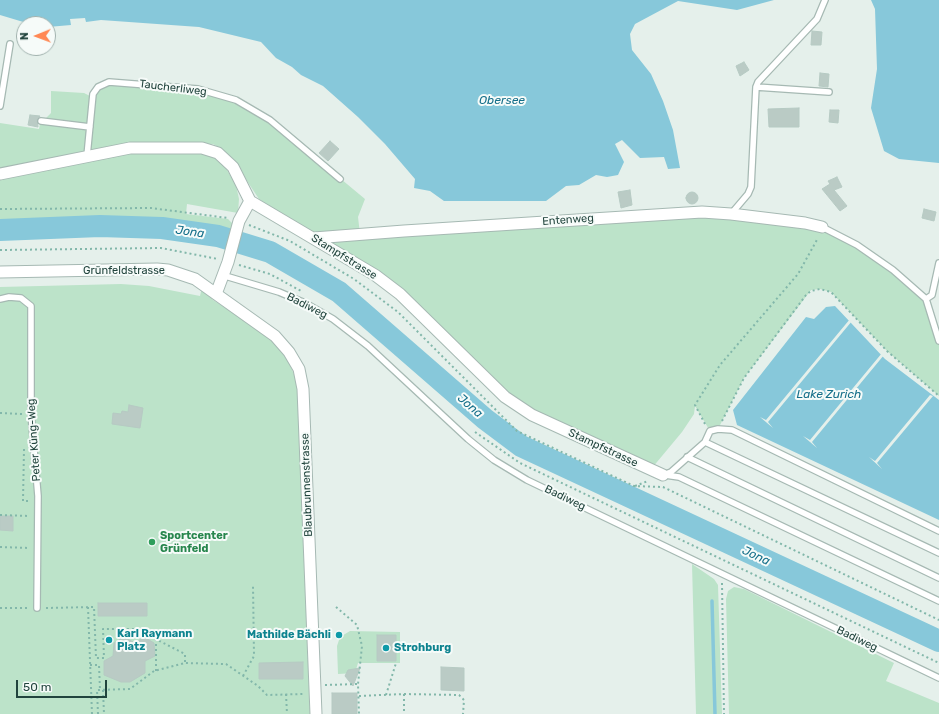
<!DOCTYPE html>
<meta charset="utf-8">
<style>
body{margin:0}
#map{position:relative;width:939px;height:714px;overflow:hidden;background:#e5f0eb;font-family:Rubik,sans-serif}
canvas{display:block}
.north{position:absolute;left:16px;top:16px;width:40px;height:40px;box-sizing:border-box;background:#f6fbf9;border:1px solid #a1b2ae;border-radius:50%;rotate:269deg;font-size:11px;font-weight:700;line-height:16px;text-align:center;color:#21443d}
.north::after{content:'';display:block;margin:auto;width:14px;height:18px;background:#ff8854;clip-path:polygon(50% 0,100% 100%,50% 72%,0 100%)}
.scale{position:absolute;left:16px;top:680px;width:91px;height:18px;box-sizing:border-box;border:2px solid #21443d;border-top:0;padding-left:5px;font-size:12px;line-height:14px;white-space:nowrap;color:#21443d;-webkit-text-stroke:3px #f6fbf9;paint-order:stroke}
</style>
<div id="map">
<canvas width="939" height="714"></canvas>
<div class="north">N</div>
<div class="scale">50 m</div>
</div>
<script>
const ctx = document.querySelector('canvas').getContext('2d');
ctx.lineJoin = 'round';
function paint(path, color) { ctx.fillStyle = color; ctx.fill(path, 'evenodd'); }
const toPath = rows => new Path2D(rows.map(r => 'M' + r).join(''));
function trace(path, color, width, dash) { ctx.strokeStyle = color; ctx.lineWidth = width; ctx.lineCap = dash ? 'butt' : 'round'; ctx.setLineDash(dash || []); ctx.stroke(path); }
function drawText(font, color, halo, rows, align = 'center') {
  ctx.font = font + ' Rubik,sans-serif'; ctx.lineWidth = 4; ctx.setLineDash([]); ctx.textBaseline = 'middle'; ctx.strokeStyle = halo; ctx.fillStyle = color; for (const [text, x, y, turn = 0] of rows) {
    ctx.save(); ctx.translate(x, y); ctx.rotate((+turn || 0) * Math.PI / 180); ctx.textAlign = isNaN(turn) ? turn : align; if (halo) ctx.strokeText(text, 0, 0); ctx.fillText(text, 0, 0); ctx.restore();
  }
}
const green = toPath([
 [109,82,198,89,236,100,270,120,365,199,358,217,360,234,702,212,805,223,857,245,926,299,939,341,939,396,887,351,831,292,820,289,811,290,744,378,718,429,710,431,695,406,694,414,682,432,652,468,531,409,514,398,489,375,415,301,259,199,231,157,222,149,213,144,135,142,0,168,0,123,39,129,40,124,51,113,51,91,84,93,90,96,98,87],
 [146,152,192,152,207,154,216,158,224,165,236,185,239,199,238,213,187,204,186,214,228,219,233,224,232,230,186,223,122,220,0,221,0,179,122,154],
 [121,284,149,286,200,296,202,287,213,300,265,333,280,348,290,365,296,379,298,402,310,714,0,714,0,287],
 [692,564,714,579,718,585,722,714,696,714],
 [734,587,744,589,894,663,886,681,939,703,939,714,729,714,726,599,728,591],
 [350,631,400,632,400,663,358,663,355,673,338,674,337,646,340,637]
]);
const water = toPath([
 [0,0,774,0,737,10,678,1,635,24,630,34,632,50,651,74,663,101,673,130,680,168,668,169,664,157,640,158,622,140,615,144,624,162,618,175,607,177,596,175,579,185,566,186,546,201,444,201,430,191,414,188,415,179,385,144,358,117,323,86,301,75,292,67,276,58,261,42,199,27,101,20,86,22,85,18,70,19,71,25,48,27,48,24,30,24,0,15],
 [871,0,939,0,939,163,899,159,884,151,871,108,877,69,875,9],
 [835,306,885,359,939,400,939,520,737,425,733,410,806,317,814,319,826,307]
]);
const pier = toPath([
 [850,319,852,321,768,422,773,428,760,417,766,420],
 [882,353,884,355,812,442,817,448,803,436,810,440],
 [930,395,933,396,877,463,882,469,869,457,875,461]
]);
const stream = toPath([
 [712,601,715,714]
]);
const river = toPath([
 [0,230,100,226,162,228,218,236,270,252,339,292,485,419,521,446,939,641]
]);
const building = toPath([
 [812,31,822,32,821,45,811,45,812,31],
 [744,62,749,70,740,76,736,66,744,62],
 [820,73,829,74,828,87,819,86,820,73],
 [799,108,799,127,769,127,768,109,799,108],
 [830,110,839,110,838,123,829,122,830,110],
 [30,115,40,116,37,120,38,127,28,125,30,115],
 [330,141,339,149,328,161,319,153,330,141],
 [837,177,842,187,834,190,847,206,840,211,822,189,830,184,828,181,837,177],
 [630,190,632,205,621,208,618,192,630,190],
 '686 198a6 6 0 1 1 12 0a6 6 0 1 1-12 0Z',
 [924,209,936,212,934,221,922,218,924,209],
 [129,405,143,408,140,428,112,424,113,413,121,414,122,411,128,412,129,405],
 [0,516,13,516,13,531,0,530,0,516],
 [98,603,147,603,147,616,98,616,98,603],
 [377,635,396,635,396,661,377,661,377,635],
 [124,637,135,643,144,637,154,643,155,656,145,661,145,673,130,682,121,682,104,675,104,661,113,656,114,643,124,637],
 [303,662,303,679,259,679,259,663,303,662],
 [441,667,464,668,464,691,441,690,441,667],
 [360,668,353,686,345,676,348,670,360,668],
 [332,693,357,693,357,714,332,714,332,693]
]);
const path = toPath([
 [0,209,151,208,228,218],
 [249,225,290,241,354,279,398,312,517,431,634,486,663,487,939,620],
 [0,250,161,248,218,259],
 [239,265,270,274,301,291],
 [0,413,22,414],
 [722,421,744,378,806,295,811,291,820,289,831,292,887,351,939,396],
 [705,424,695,405,720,365,798,274,818,238],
 [475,432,520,463,939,663],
 [24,449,23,501,31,501],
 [635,486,648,481],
 [0,515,29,516],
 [0,547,29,548],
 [722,583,724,714],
 [88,607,92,714],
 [336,607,357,625,362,646,358,684,359,714],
 [0,608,30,608],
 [46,608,94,607,96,658,104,658,103,629,136,629,185,654,185,663],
 [156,639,156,671],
 [90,665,99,665,100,690],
 [243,676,254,656,253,585],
 [325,685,358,684],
 [103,690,104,714],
 [286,694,287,714],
 [404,694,459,695,464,700,463,714],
 [386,695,396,663],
 [359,696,404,694,404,714],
 [98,714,97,690,130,689,154,671,185,663,226,664,258,686,267,695,304,694]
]);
const service = toPath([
 [756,87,829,92],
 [0,106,10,44],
 [41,121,90,127],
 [87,156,93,94,98,87,109,82,198,89,236,100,270,120,340,179],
 [731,214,748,194,751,187,756,87,758,82,817,19,825,0],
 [822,227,857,245,893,270,926,299,939,341],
 [222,275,279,292,305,303,333,319,368,346,468,439,494,460,527,480,939,678],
 [0,299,9,297,21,298,31,306,31,414,38,496,37,608],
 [926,299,932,295,939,263],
 [705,442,710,431,718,429,732,430,939,531],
 [687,457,939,578],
 [663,475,671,472,705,442,939,553],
 [665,475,679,477,939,601]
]);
const minor = toPath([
 [0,174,130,148,202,148,218,153,233,167,250,201,375,275,400,294,505,397,532,415,663,475],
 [314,238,404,231,702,212,731,214,805,223,822,227],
 [0,272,157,269,168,270,195,279,275,336,289,352,299,369,303,389,316,714],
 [216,294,228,262,239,221,250,201]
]);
const markers = [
 [152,542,4,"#2e9e5b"],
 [339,635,4,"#0f9aa8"],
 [109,640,4,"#0f9aa8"],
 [386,648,4,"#0f9aa8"]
];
const streetNames = [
 ["Taucherliweg",173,88,7],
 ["Entenweg",568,220,-4],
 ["Stampfstrasse",344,257,32],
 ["Grünfeldstrasse",124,271],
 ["Badiweg",307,306,27],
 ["Peter Küng-Weg",34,440,-94],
 ["Stampfstrasse",603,448,25],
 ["Blaubrunnenstrasse",307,485,-92],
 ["Badiweg",565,498,26],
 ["Badiweg",857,639,26]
];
const leisureNames = [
 ["Sportcenter",160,536],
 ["Grünfeld",160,549]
];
const cultureNames = [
 ["Karl Raymann",117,634],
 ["Platz",117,647],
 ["Mathilde Bächli",331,635,"right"],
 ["Strohburg",394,648]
];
const waterNames = [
 ["Obersee",502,101],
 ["Jona",190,232,8],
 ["Lake Zurich",829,395],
 ["Jona",470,406,41],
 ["Jona",756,556,25]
];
paint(green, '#bce3c9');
paint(water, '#87c8da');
paint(pier, '#e5f0eb');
trace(stream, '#87c8da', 3.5);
trace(river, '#87c8da', 22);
paint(building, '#bacbc5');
trace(building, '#b6cac3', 1);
trace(service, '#a6b9b3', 8);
trace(minor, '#a6b9b3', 13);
trace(path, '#82b7aa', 2, [2, 3]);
trace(service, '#fff', 5.5);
trace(minor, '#fff', 11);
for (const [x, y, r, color] of markers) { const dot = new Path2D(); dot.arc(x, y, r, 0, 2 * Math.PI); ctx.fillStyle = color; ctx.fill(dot); trace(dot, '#f6fbf9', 1.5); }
drawText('11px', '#21443d', '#f6fbf9', streetNames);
drawText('bold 11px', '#27864d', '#f6fbf9', leisureNames, 'left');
drawText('bold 11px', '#0d838f', '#f6fbf9', cultureNames, 'left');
drawText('italic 12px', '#136e89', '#f6fbf9', waterNames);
</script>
